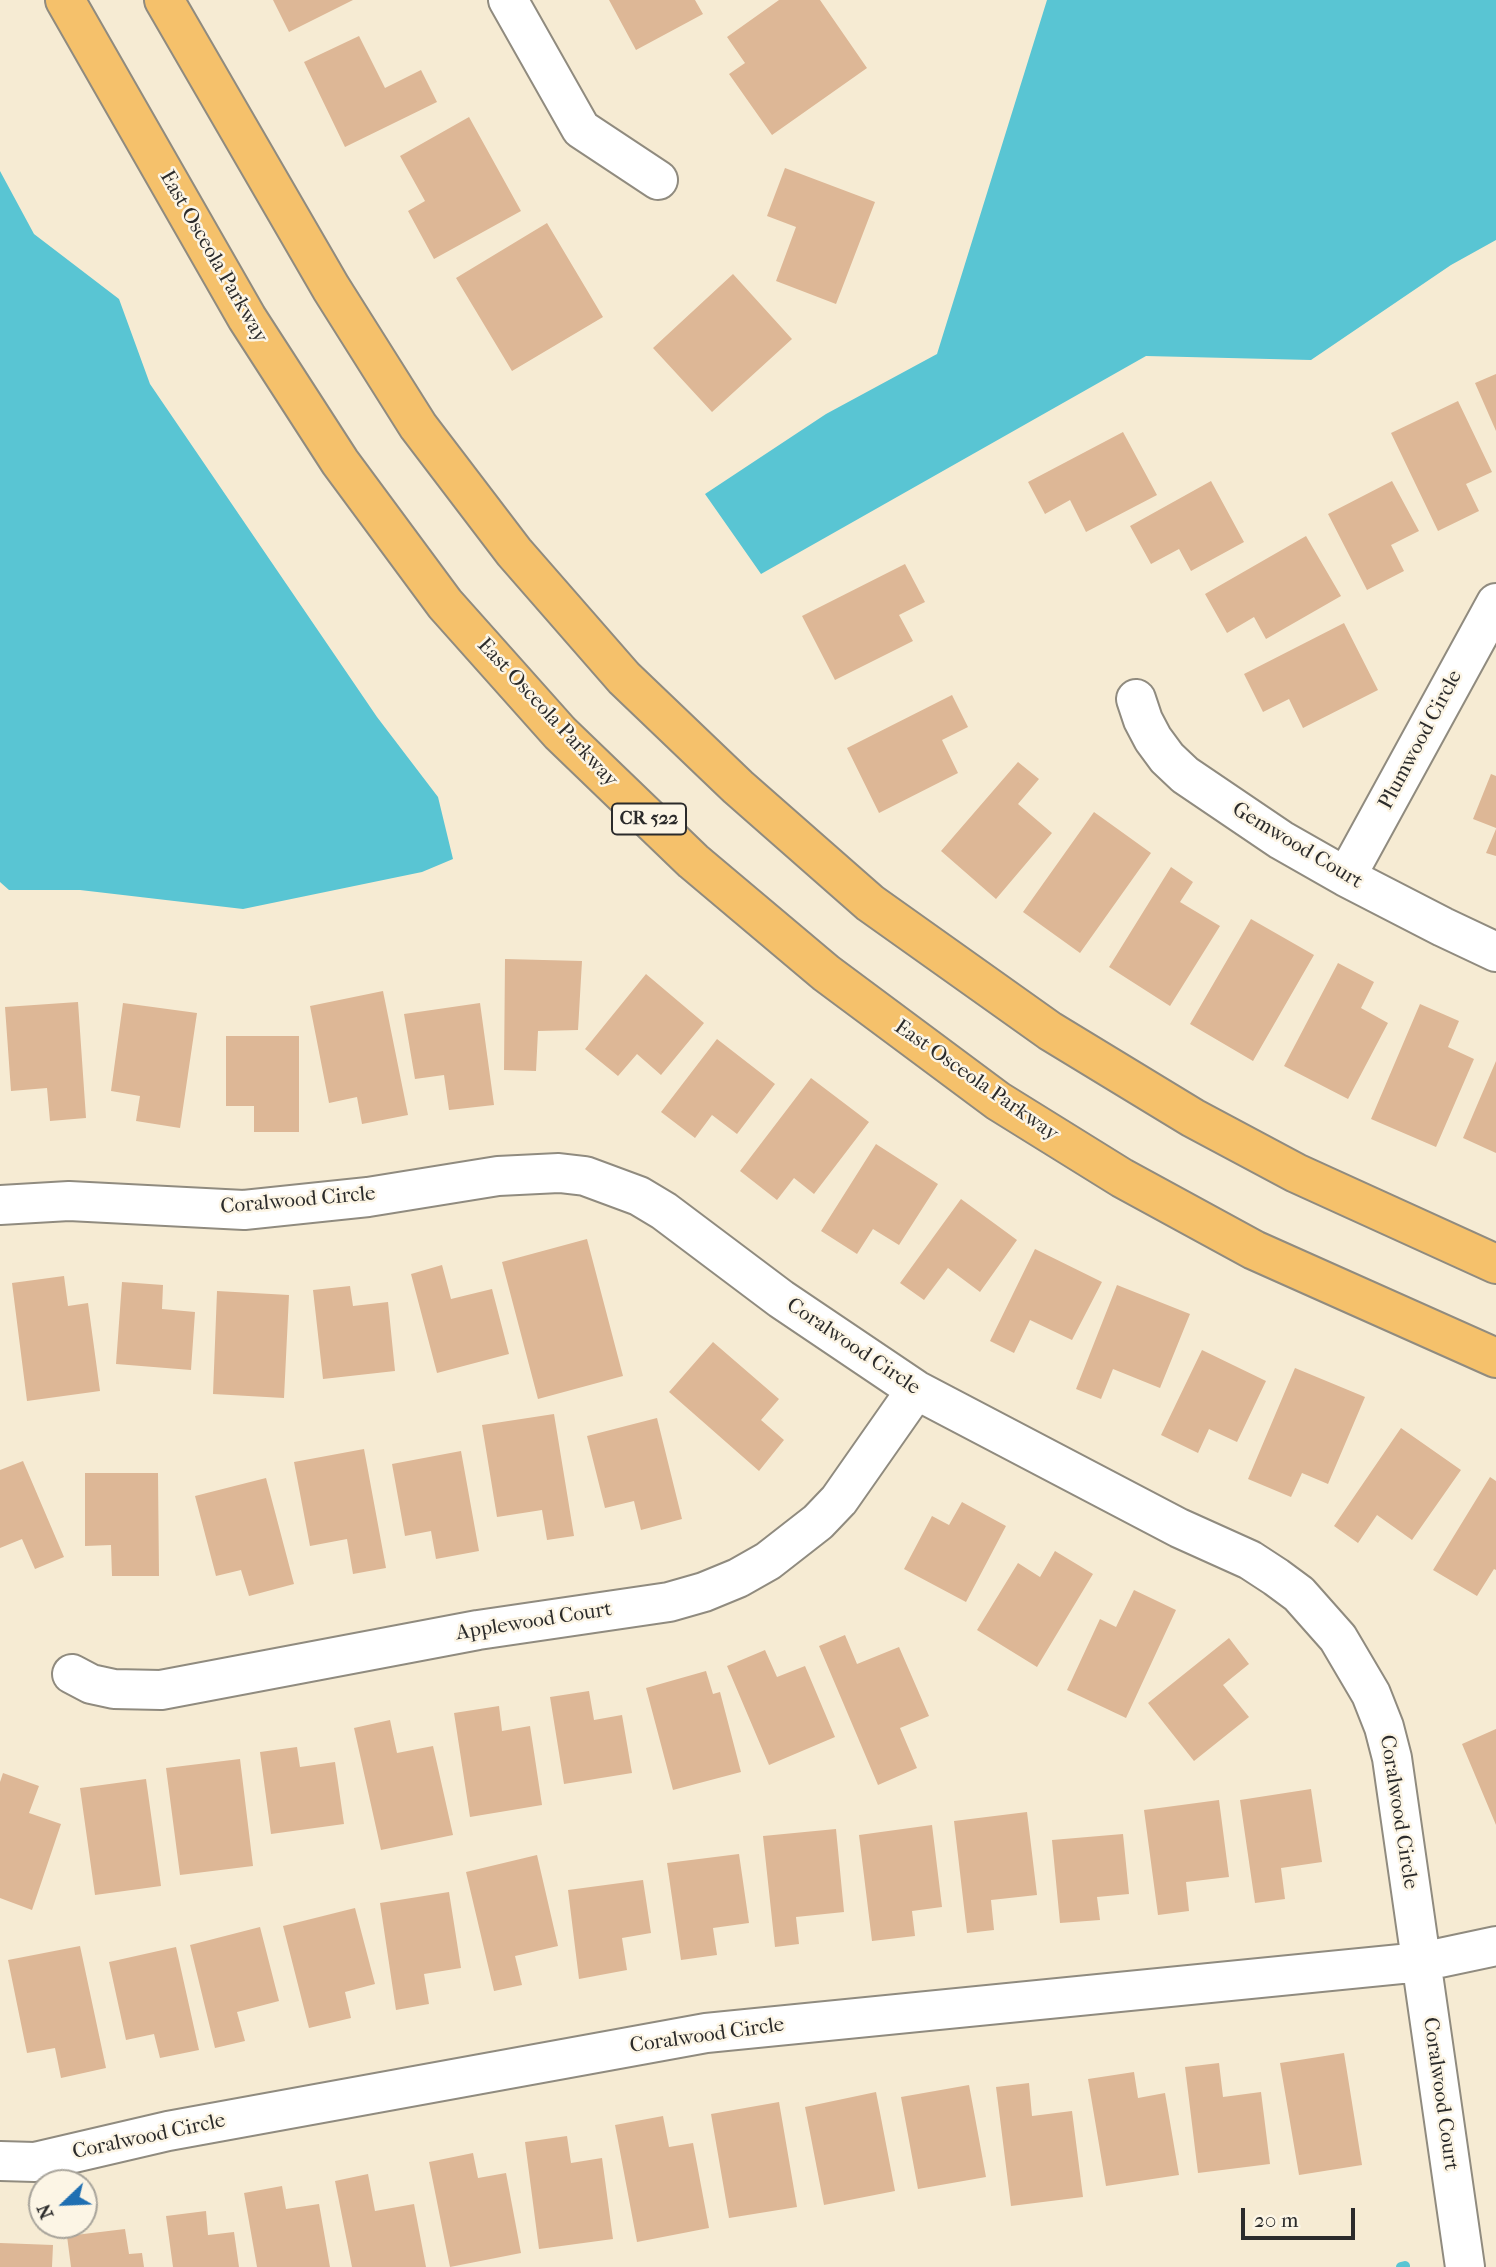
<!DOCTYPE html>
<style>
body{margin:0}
#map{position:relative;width:1496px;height:2267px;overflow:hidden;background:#f6ebd3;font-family:"IM FELL French Canon",serif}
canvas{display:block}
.north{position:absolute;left:28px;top:2169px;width:70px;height:70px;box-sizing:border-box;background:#fcf5e5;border:2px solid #a8a49b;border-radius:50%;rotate:247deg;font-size:19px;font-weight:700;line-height:28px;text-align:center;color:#2b2b2b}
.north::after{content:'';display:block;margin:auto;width:24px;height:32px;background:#1f6fb2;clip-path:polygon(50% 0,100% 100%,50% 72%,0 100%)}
.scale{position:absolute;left:1241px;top:2208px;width:114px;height:32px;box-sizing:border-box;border:4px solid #2b2b2b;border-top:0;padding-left:9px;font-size:21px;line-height:24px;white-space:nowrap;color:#2b2b2b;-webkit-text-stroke:5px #fcf5e5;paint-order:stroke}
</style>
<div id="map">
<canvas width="1496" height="2267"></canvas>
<div class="north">N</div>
<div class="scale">20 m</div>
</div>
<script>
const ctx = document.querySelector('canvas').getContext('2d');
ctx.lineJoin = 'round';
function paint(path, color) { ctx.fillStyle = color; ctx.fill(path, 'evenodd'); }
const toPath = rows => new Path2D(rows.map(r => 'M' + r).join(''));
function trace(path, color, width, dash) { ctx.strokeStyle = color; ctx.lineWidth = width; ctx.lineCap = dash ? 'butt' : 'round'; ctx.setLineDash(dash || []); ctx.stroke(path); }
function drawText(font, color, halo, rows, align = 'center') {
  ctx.font = font + ' "IM FELL French Canon",serif'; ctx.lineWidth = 5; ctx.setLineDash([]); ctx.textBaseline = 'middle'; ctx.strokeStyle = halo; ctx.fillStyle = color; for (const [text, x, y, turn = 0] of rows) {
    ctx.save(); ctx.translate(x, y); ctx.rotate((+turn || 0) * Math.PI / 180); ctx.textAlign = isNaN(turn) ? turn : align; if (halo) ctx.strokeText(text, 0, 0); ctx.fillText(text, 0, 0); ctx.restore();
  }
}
const water = toPath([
 [1047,0,1496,0,1496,240,1451,265,1311,360,1146,356,761,574,705,494,826,414,937,354],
 [0,171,34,234,119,299,150,384,377,717,438,797,453,859,422,872,243,909,80,890,9,890,0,882]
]);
const stream = toPath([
 [1401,2267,1405,2266]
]);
const building = toPath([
 [273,0,353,0,289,32],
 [609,0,695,0,703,14,636,50],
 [779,0,820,0,867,68,772,135,729,74,745,63,727,37],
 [359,36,385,88,421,70,437,102,345,147,304,62],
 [469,117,521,211,434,259,408,211,425,201,400,156],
 [785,168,875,202,836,304,776,281,796,227,767,216],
 [547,223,603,317,512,371,456,278],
 [733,274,792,339,712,412,653,348],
 [1496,374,1496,431,1475,383],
 [1458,401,1492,472,1466,484,1479,511,1438,531,1391,433],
 [1123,432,1157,495,1086,532,1070,500,1045,514,1028,482],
 [1211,481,1244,542,1191,571,1179,549,1151,564,1130,526],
 [1392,481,1419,531,1391,545,1404,571,1367,590,1328,514],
 [1306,536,1341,596,1266,639,1254,617,1227,633,1205,594],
 [905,564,925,602,899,615,913,641,835,680,802,616],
 [1344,623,1378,690,1303,728,1289,699,1263,712,1244,674],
 [952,695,968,727,942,740,958,773,879,813,847,748],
 [1018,762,1039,779,1018,804,1052,833,996,899,941,851],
 [1491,774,1496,776,1496,828,1473,819],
 [1094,812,1151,853,1080,953,1023,912],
 [1496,829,1496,856,1486,853],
 [1171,867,1193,882,1180,902,1220,926,1170,1006,1109,967],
 [1251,919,1314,955,1253,1061,1190,1024],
 [505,959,582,961,578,1030,538,1031,536,1071,504,1070],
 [1338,963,1374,982,1361,1008,1388,1023,1348,1099,1284,1066],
 [646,974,704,1023,661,1075,637,1054,618,1076,585,1049],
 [383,991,408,1115,362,1124,357,1097,329,1103,310,1006],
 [78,1002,86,1118,50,1121,47,1088,11,1091,5,1007],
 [123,1003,197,1013,180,1128,136,1121,140,1096,111,1091],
 [480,1003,494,1105,449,1110,444,1075,415,1079,404,1014],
 [1420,1004,1459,1021,1448,1047,1474,1059,1436,1147,1371,1119],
 [226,1036,299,1036,299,1132,254,1132,254,1106,226,1106],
 [717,1039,775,1084,737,1134,712,1115,695,1138,661,1112],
 [1496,1061,1496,1153,1463,1138],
 [811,1078,869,1122,814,1194,794,1178,777,1200,740,1171],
 [876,1144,938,1184,899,1245,873,1229,857,1254,821,1231],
 [961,1199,1017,1240,980,1292,948,1268,924,1300,900,1283],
 [587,1239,623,1376,538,1399,502,1262],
 [1035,1249,1102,1282,1072,1340,1030,1320,1014,1353,990,1341],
 [442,1265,451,1299,492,1289,509,1354,437,1373,411,1274],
 [64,1276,68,1306,88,1303,100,1391,27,1401,12,1283],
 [122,1282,163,1285,162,1309,195,1312,191,1370,116,1364],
 [1117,1285,1190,1314,1160,1388,1113,1369,1101,1399,1076,1389],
 [350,1286,353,1306,388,1302,395,1371,323,1379,313,1290],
 [217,1291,289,1295,284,1398,213,1394],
 [713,1342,779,1399,761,1420,784,1440,759,1471,669,1392],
 [1202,1350,1266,1381,1237,1442,1209,1429,1198,1453,1161,1435],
 [1295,1368,1365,1397,1328,1484,1302,1473,1291,1497,1248,1479],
 [554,1414,574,1536,547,1540,542,1510,497,1517,482,1425],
 [657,1418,682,1519,641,1530,634,1501,605,1508,587,1436],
 [1401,1428,1461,1470,1412,1540,1377,1515,1358,1543,1334,1526],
 [364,1449,386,1568,353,1574,347,1539,310,1546,294,1462],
 [461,1451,479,1551,436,1559,431,1531,405,1536,392,1464],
 [23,1461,64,1557,35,1569,22,1539,0,1548,0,1470],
 [85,1473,158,1473,159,1576,112,1576,111,1545,85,1546],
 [1490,1477,1496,1481,1496,1570,1494,1569,1477,1596,1433,1570],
 [266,1478,294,1584,249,1596,241,1570,216,1576,195,1496],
 [962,1502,1006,1526,966,1602,904,1569,932,1516,949,1525],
 [1055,1551,1093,1574,1037,1667,977,1630,1018,1563,1040,1577],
 [1134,1590,1176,1610,1126,1718,1067,1690,1100,1619,1116,1627],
 [845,1635,857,1664,899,1647,929,1716,900,1728,917,1768,878,1785,819,1646],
 [1229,1638,1249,1664,1223,1685,1249,1717,1194,1761,1148,1703],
 [765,1650,777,1677,805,1666,835,1737,769,1765,727,1666],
 [706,1671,713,1694,720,1692,741,1772,673,1790,646,1688],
 [589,1691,594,1720,622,1715,632,1773,564,1784,550,1697],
 [499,1706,502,1731,530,1726,542,1805,470,1817,454,1713],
 [390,1720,397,1753,433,1746,453,1835,381,1850,354,1728],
 [1496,1729,1496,1825,1462,1744],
 [297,1747,300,1767,335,1762,344,1824,271,1834,260,1752],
 [240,1759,253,1866,180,1875,166,1768],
 [3,1773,39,1786,29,1813,61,1824,32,1910,0,1898,0,1782],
 [146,1779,161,1886,95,1895,80,1788],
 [1311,1789,1322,1862,1281,1868,1285,1899,1255,1903,1240,1800],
 [1219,1800,1229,1877,1186,1882,1189,1911,1158,1915,1144,1810],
 [1027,1812,1037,1895,991,1900,994,1930,967,1933,954,1821],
 [932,1825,942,1907,912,1911,915,1936,872,1941,859,1835],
 [836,1829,844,1912,796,1917,799,1944,775,1947,763,1836],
 [1123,1834,1129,1894,1097,1897,1100,1920,1060,1923,1052,1840],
 [739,1854,749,1923,713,1928,717,1955,681,1960,667,1863],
 [537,1855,558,1946,515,1956,522,1985,494,1991,466,1872],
 [643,1880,651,1933,622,1938,627,1970,579,1979,568,1890],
 [449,1892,461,1968,424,1974,429,2004,396,2010,380,1903],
 [355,1908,375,1984,345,1992,351,2018,309,2028,283,1926],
 [260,1927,279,2001,237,2012,245,2041,215,2048,190,1945],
 [80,1946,106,2068,61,2078,55,2048,27,2053,8,1960],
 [176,1947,199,2050,160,2058,154,2034,126,2040,109,1962],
 [1344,2053,1362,2165,1299,2175,1280,2063],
 [1219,2063,1223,2097,1261,2092,1270,2164,1198,2173,1185,2067],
 [1134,2072,1138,2098,1165,2093,1179,2175,1106,2186,1088,2079],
 [1029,2083,1032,2116,1072,2111,1083,2197,1011,2206,996,2087],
 [969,2085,986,2177,918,2189,901,2097],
 [876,2092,895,2191,824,2205,805,2107],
 [779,2102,797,2207,729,2218,711,2114],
 [663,2116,669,2147,693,2143,709,2228,637,2242,615,2125],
 [567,2136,571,2163,602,2158,613,2239,539,2249,525,2142],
 [473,2153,478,2178,506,2173,521,2253,450,2267,429,2162],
 [368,2174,375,2211,414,2204,426,2267,352,2267,335,2181],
 [282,2186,286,2209,319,2204,330,2267,257,2267,244,2193],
 [206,2211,208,2235,234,2232,239,2267,173,2267,166,2216],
 [125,2229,129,2254,142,2253,144,2267,71,2267,67,2236],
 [0,2243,53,2245,52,2267,0,2267]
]);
const minor = toPath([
 [508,0,581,129,658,180],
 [1136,699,1143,720,1153,739,1167,758,1185,775,1281,840,1346,877,1443,927,1496,952],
 [1346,877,1496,603],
 [0,1205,69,1201,244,1210,368,1197,498,1176,559,1173,585,1176,639,1196,664,1211,781,1299,916,1390,1179,1528,1250,1560,1276,1577,1299,1594,1338,1638,1371,1694,1384,1727,1392,1758,1465,2267],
 [72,1674,91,1684,114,1689,161,1690,478,1630,669,1602,704,1592,738,1578,768,1561,818,1522,839,1500,916,1390],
 [0,2161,35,2162,168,2131,706,2033,1421,1962,1496,1946]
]);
const primary = toPath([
 [65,0,247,318,340,462,445,604,560,733,693,861,826,973,998,1101,1122,1178,1254,1250,1496,1358],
 [164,0,331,288,418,426,514,552,624,678,738,787,870,903,1050,1031,1193,1118,1296,1173,1496,1264]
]);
const shields = [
 [649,819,74]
];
const shieldNames = [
 ["CR 522",649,819]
];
const streetNames = [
 ["East Osceola Parkway",213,257,60],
 ["East Osceola Parkway",547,713,47],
 ["Plumwood Circle",1421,740,-62],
 ["Gemwood Court",1297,846,31],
 ["East Osceola Parkway",976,1081,35],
 ["Coralwood Circle",298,1201,-5],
 ["Coralwood Circle",853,1347,34],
 ["Applewood Court",534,1622,-9],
 ["Coralwood Circle",1398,1812,81],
 ["Coralwood Circle",707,2036,-8],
 ["Coralwood Court",1440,2094,82],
 ["Coralwood Circle",149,2137,-12]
];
paint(water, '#59c5d3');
trace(stream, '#59c5d3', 10);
paint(building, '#ddb796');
trace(minor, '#908b7f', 42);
trace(primary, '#908b7f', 42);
trace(minor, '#fff', 38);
trace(primary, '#f5c16b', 38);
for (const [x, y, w] of shields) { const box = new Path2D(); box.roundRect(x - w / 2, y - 15.5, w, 31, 5); ctx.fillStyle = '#fcf5e5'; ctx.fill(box); trace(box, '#2b2b2b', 2); }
drawText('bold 19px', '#2b2b2b', null, shieldNames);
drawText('21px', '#2b2b2b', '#fcf5e5', streetNames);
</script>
